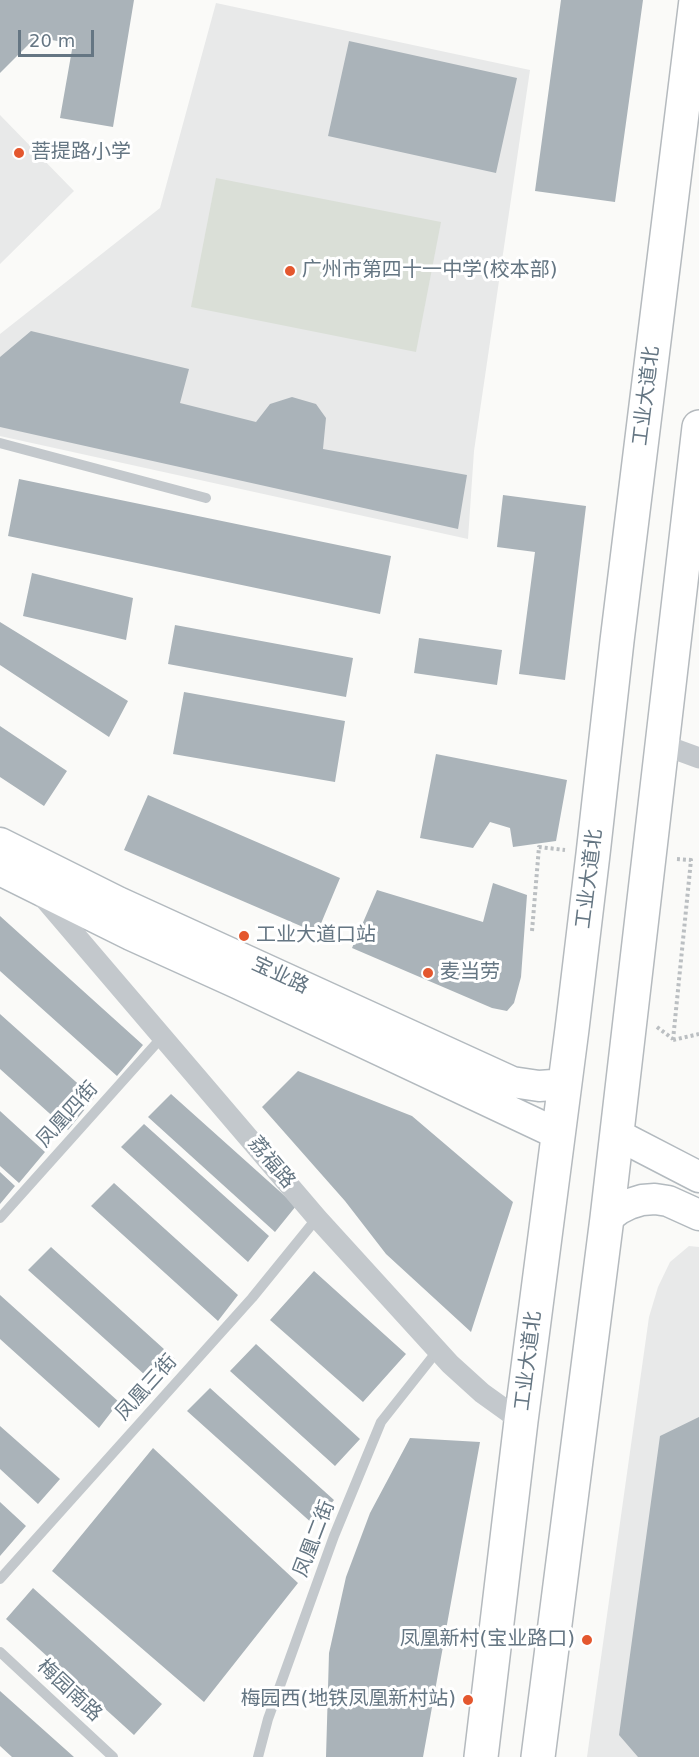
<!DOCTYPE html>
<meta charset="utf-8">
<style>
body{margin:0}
#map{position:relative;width:699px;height:1757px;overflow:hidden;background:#fafaf8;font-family:"DejaVu Sans",sans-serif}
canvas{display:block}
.scale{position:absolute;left:18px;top:30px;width:76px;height:27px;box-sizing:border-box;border:3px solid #657683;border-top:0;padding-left:8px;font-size:18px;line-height:21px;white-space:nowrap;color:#657683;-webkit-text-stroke:4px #fff;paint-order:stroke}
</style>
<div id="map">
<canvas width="699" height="1757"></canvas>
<div class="scale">20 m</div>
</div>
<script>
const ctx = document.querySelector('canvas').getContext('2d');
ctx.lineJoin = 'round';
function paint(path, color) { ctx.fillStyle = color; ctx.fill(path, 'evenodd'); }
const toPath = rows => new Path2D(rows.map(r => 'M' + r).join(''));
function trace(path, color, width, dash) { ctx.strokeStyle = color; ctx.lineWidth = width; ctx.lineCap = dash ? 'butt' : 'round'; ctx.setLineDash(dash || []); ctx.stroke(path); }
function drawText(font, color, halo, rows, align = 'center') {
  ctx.font = font + ' "DejaVu Sans","Noto Sans SC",sans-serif'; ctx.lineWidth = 6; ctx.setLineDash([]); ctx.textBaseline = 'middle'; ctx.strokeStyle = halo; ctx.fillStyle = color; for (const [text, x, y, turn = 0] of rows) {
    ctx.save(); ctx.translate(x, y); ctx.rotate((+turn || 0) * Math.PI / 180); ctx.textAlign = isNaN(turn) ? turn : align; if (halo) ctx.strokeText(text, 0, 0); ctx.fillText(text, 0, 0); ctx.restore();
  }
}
const built = toPath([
 [216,3,530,70,474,451,468,539,0,436,0,334,160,208],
 [0,115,74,191,0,264],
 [689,1246,699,1247,699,1757,587,1757,649,1317,658,1287,670,1262]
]);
const green = toPath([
 [216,178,441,222,416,352,191,307]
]);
const building = toPath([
 [0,0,134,0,113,127,60,118,73,44,36,37,0,73],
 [561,0,643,0,615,202,535,191],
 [349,41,517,78,496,173,328,136],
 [31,331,189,369,180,403,256,422,270,404,292,397,316,404,326,418,323,449,467,475,458,529,0,427,0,357],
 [19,479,391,556,380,614,8,536],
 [503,495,586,506,565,680,519,674,535,552,497,547],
 [32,573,133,598,126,640,23,616],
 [0,622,128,701,109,737,0,665],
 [175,625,353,658,346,697,168,664],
 [419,638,502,650,497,685,414,673],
 [184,692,345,721,335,782,173,754],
 [0,726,67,771,44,806,0,777],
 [436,754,567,780,556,841,513,847,510,828,490,822,473,848,420,838],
 [148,795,340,878,317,933,124,850],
 [493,883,527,895,521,977,514,1003,507,1011,492,1008,352,948,377,890,483,922],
 [0,916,143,1045,117,1076,0,971],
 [0,1014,94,1098,68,1130,0,1069],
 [298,1071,412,1116,513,1202,471,1332,386,1254,345,1201,262,1107],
 [171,1094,296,1206,275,1232,148,1117],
 [0,1111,45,1152,19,1183,0,1166],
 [144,1124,269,1236,248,1262,121,1147],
 [0,1172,15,1186,0,1204],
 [114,1183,238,1295,218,1321,91,1206],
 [51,1247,175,1359,155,1384,28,1270],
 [314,1271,406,1354,363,1402,270,1320],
 [0,1295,119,1402,99,1428,0,1339],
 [256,1344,360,1439,335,1466,230,1371],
 [210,1388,334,1500,314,1525,187,1411],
 [699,1417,699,1757,638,1757,619,1735,660,1436],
 [0,1426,60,1479,38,1504,0,1469],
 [410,1438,480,1442,423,1757,326,1757,329,1653,346,1577,370,1513],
 [153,1448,298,1583,204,1702,52,1571],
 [0,1502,26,1526,0,1556],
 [33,1588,162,1704,134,1735,6,1619],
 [0,1691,74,1757,12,1757,0,1746]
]);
const path = toPath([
 [532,931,539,847,565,850],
 [657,1027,673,1039],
 [673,1040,691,860,677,859],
 [673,1040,699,1034]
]);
const lane = toPath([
 [0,443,206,498],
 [0,1218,163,1036],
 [0,1579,252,1298,317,1218],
 [0,1652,113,1757],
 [258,1757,268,1719,334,1536,381,1422,438,1350]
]);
const street = toPath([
 [661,744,699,758],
 [42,896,317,1218,450,1364,482,1393,521,1421]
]);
const secondary = toPath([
 [0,843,118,902,512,1082,539,1086,553,1085,566,1080],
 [0,870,131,935,237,983,558,1134],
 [616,1134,699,1177],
 [607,1218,619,1209,629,1204,642,1200,655,1199,668,1201,699,1215]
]);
const primary = toPath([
 [481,1757,521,1421,572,1029,593,854,617,641,696,0],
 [538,1757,607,1218,699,427]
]);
const markers = [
 [19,153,6,"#e4572e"],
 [290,271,6,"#e4572e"],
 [244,936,6,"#e4572e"],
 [428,973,6,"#e4572e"],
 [587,1640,6,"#e4572e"],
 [468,1700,6,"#e4572e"]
];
const poiNames = [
 ["菩提路小学",31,153],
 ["广州市第四十一中学(校本部)",302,271],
 ["工业大道口站",256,936],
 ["麦当劳",440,973],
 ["凤凰新村(宝业路口)",575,1640,"right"],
 ["梅园西(地铁凤凰新村站)",456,1700,"right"]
];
const streetNames = [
 ["工业大道北",647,396,-83],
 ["工业大道北",590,879,-83],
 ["宝业路",280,976,25],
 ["凤凰四街",68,1115,-48],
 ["荔福路",271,1163,50],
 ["工业大道北",529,1361,-83],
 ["凤凰三街",147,1388,-48],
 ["凤凰二街",315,1539,-69],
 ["梅园南路",69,1691,43]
];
paint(built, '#e8e9e9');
paint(green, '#dadfd7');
paint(building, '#aab3b9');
trace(secondary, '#b3babf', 33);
trace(primary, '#b5babe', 36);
trace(path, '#bbbfc2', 4, [3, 3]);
trace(lane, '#c3c8cc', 10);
trace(street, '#c3c8cc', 21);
trace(secondary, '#fff', 30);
trace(primary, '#fff', 33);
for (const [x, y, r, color] of markers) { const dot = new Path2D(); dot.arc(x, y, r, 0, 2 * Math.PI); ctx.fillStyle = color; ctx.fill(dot); trace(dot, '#fff', 2); }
drawText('20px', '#657683', '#fff', poiNames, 'left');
drawText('20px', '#657683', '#fff', streetNames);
</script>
